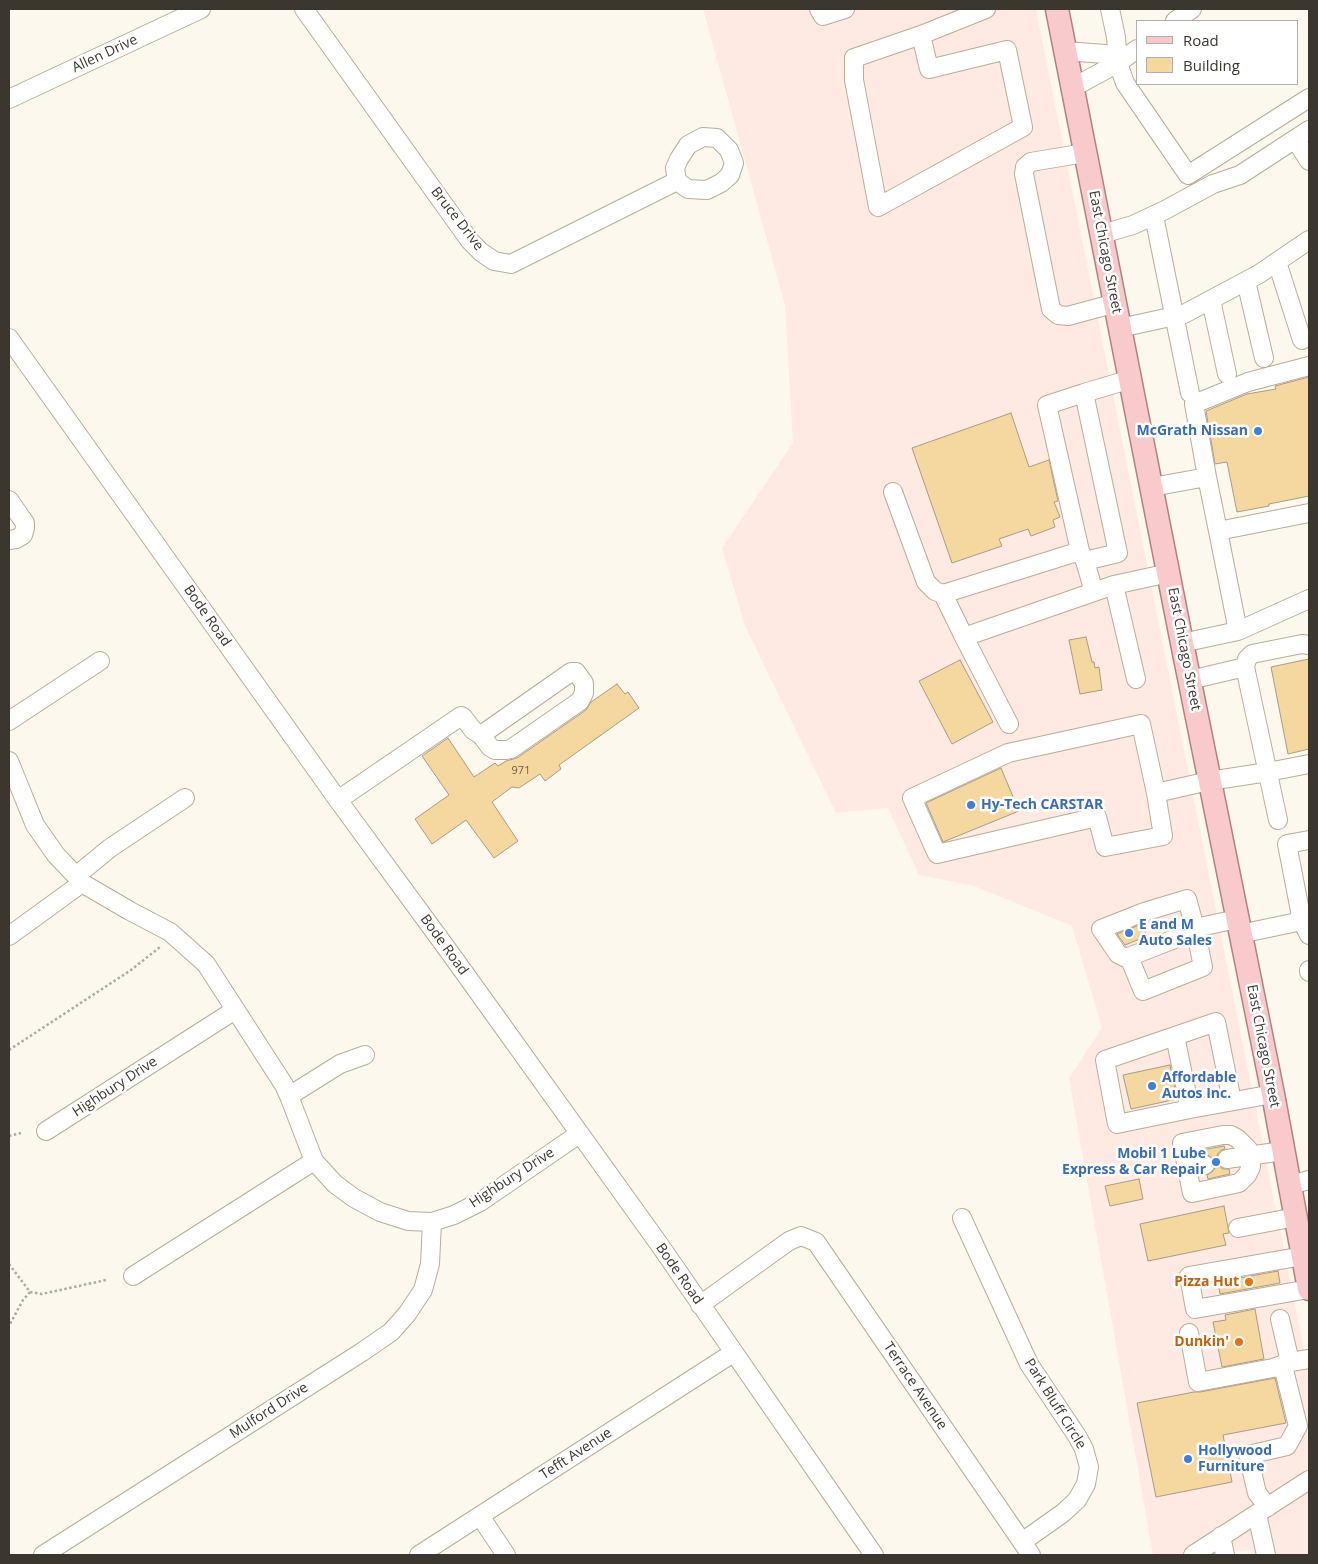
<!DOCTYPE html>
<style>
body{margin:0}
#map{position:relative;width:1318px;height:1564px;overflow:hidden;background:#fdf8ee;font-family:"Open Sans",sans-serif}
canvas{display:block}
.frame{position:absolute;inset:0;border:10px solid #3c372e;pointer-events:none}
.legend{position:absolute;left:1136px;top:20px;width:162px;height:65px;box-sizing:border-box;background:#fff;border:1px solid #b1afab;margin:0;padding:6px 9px;list-style:none;font-size:15px;color:#3c372e}
.legend li{display:flex;align-items:center;gap:10px;height:25px}
.legend b{width:25px;border:1px solid #b1afab}
</style>
<div id="map">
<canvas width="1318" height="1564"></canvas>
<div class="frame"></div>
<ul class="legend">
<li><b style="height:6px;background:#f9cacb"></b>Road</li>
<li><b style="height:14px;background:#f5d7a0"></b>Building</li>
</ul>
</div>
<script>
const ctx = document.querySelector('canvas').getContext('2d');
ctx.lineJoin = 'round';
function paint(path, color) { ctx.fillStyle = color; ctx.fill(path, 'evenodd'); }
const toPath = rows => new Path2D(rows.map(r => 'M' + r).join(''));
function trace(path, color, width, dash) { ctx.strokeStyle = color; ctx.lineWidth = width; ctx.lineCap = dash ? 'butt' : 'round'; ctx.setLineDash(dash || []); ctx.stroke(path); }
function drawText(font, color, halo, rows, align = 'center') {
  ctx.font = font + ' "Open Sans",sans-serif'; ctx.lineWidth = 5; ctx.setLineDash([]); ctx.textBaseline = 'middle'; ctx.strokeStyle = halo; ctx.fillStyle = color; for (const [text, x, y, turn = 0] of rows) {
    ctx.save(); ctx.translate(x, y); ctx.rotate((+turn || 0) * Math.PI / 180); ctx.textAlign = isNaN(turn) ? turn : align; if (halo) ctx.strokeText(text, 0, 0); ctx.fillText(text, 0, 0); ctx.restore();
  }
}
const commercial = toPath([
 [703,9,1036,9,1309,1375,1309,1555,1251,1555,1250,1550,1201,1555,1153,1555,1069,1078,1102,1028,1072,926,974,886,919,875,888,808,836,813,745,626,722,548,793,443,785,305]
]);
const building = toPath([
 [1309,377,1309,496,1269,504,1269,506,1237,512,1227,462,1215,464,1206,411,1247,394,1276,389,1275,386,1309,377],
 [1011,413,1029,467,1049,460,1058,501,1054,502,1060,517,1053,520,1055,527,1031,536,1028,529,999,539,1002,546,952,563,912,448,1011,413],
 [1086,637,1092,662,1094,662,1095,668,1099,667,1102,690,1080,694,1069,640,1086,637],
 [1309,659,1309,749,1288,754,1271,667,1309,659],
 [960,660,993,722,952,744,919,681,960,660],
 [617,684,625,694,628,692,639,708,559,765,561,769,545,781,540,774,519,788,512,787,492,802,518,841,494,858,466,820,432,844,415,819,449,795,422,756,448,738,474,777,495,763,498,766,506,761,517,758,586,710,591,702,617,684],
 [1001,768,1019,811,943,842,926,803,1001,768],
 [1142,924,1147,936,1125,945,1117,934,1142,924],
 [1170,1065,1177,1099,1131,1109,1123,1075,1170,1065],
 [1224,1146,1225,1149,1221,1150,1217,1155,1217,1161,1218,1165,1223,1169,1229,1169,1230,1174,1208,1179,1207,1175,1212,1172,1215,1168,1215,1163,1212,1158,1208,1155,1203,1155,1202,1150,1224,1146],
 [1139,1179,1143,1199,1110,1206,1105,1186,1139,1179],
 [1224,1206,1229,1233,1223,1234,1226,1245,1148,1261,1140,1224,1224,1206],
 [1278,1271,1280,1283,1220,1294,1218,1282,1278,1271],
 [1255,1309,1264,1359,1222,1367,1213,1322,1226,1320,1225,1315,1255,1309],
 [1275,1378,1286,1423,1223,1435,1232,1482,1156,1497,1137,1403,1194,1392,1200,1392,1275,1378]
]);
const path = toPath([
 [9,1050,131,970,160,947],
 [9,1136,21,1133],
 [9,1264,30,1292,23,1300,9,1326],
 [30,1292,42,1294,106,1280]
]);
const minor = toPath([
 [304,9,470,241,481,252,494,261,511,264,677,181],
 [819,9,823,16,845,9],
 [1110,9,1116,37,1118,63,1125,83,1188,175,1309,98],
 [1175,21,1192,9],
 [921,35,929,69,1007,50,1023,127,878,207,854,80,854,58,921,35,986,9],
 [1065,51,1105,54,1118,63],
 [1072,88,1118,63,1137,49],
 [9,99,201,9],
 [703,137,717,138,729,150,734,163,730,175,721,183,707,190,688,189,677,181,675,168,679,159,688,145,703,137],
 [1295,139,1309,161],
 [1085,153,1031,162,1025,167,1024,174,1051,309,1058,315,1068,316,1116,303],
 [1154,216,1190,393],
 [1102,234,1133,225,1165,210,1213,184,1240,175,1309,130],
 [1277,262,1302,340],
 [1246,281,1264,358],
 [1211,300,1227,374],
 [1120,328,1184,314,1259,274,1309,240],
 [9,338,338,800,453,957,659,1244,874,1555],
 [1084,393,1118,553,1085,561,1080,551,1047,405,1084,393,1131,379],
 [1207,477,1218,531,1309,513],
 [1152,487,1207,477,1194,404,1248,382,1309,366],
 [893,492,926,582,935,591,943,594],
 [9,500,25,523,25,528,23,535,16,539,9,540],
 [1080,551,943,594,964,637,1114,585,1169,573],
 [1085,561,1094,592],
 [1114,585,1136,679],
 [1238,631,1309,599],
 [964,637,1009,724],
 [1182,643,1238,631,1218,531],
 [1245,667,1247,659,1252,654,1302,644,1309,645],
 [1190,680,1245,667,1278,820],
 [9,721,100,661],
 [9,761,35,825,56,855,76,876,82,883,130,911,170,932,206,964,284,1085,289,1096,314,1161,335,1184,354,1198,380,1212,408,1221,432,1222,454,1215,480,1202,579,1134],
 [1156,793,1163,836,1105,847,1097,817,937,854,912,798,1008,753,1141,724,1156,793,1209,781,1268,772,1309,764],
 [338,800,461,716,463,717,473,730,481,735,571,672,576,672,584,683,584,693,580,701,511,749,506,750,495,750,490,747,481,735],
 [76,876,110,848,185,798],
 [1302,921,1287,844,1309,840],
 [1240,934,1302,921,1309,935],
 [9,936,82,883],
 [1129,957,1143,991,1203,967,1195,928,1172,940,1126,958,1118,954,1101,929,1144,912,1187,899,1195,928,1237,919],
 [1309,970,1309,972],
 [1175,1036,1190,1109],
 [289,1096,340,1064,365,1055],
 [1232,1101,1216,1022,1105,1060,1117,1124,1190,1109,1273,1094],
 [46,1131,235,1010],
 [1223,1135,1231,1135,1238,1139,1248,1149,1251,1156,1251,1167,1247,1175,1239,1183,1192,1193,1182,1143,1223,1135],
 [1227,1159,1283,1151],
 [1187,1169,1205,1165],
 [1290,1185,1309,1180],
 [962,1218,1029,1364,1077,1436,1084,1449,1089,1467,1086,1484,1077,1500,1063,1513,1022,1542],
 [1238,1228,1296,1217],
 [1303,1256,1189,1276,1195,1309,1309,1289],
 [133,1276,314,1161],
 [700,1305,789,1241,801,1236,816,1242,1031,1555],
 [1280,1319,1290,1362],
 [1189,1333,1198,1382,1273,1368,1290,1362,1309,1359],
 [1268,1507,1257,1493,1248,1455,1287,1446,1298,1426,1283,1366],
 [1257,1514,1266,1555],
 [480,1516,506,1555],
 [1221,1536,1225,1555],
 [43,1555,362,1352,391,1332,407,1314,423,1290,430,1264,432,1222],
 [419,1555,733,1353],
 [1193,1555,1309,1480]
]);
const major = toPath([
 [1057,9,1182,643,1273,1094,1309,1289]
]);
const markers = [
 [1258,431,5,"#3f7fe0"],
 [971,805,5,"#3f7fe0"],
 [1129,933,5,"#3f7fe0"],
 [1152,1086,5,"#3f7fe0"],
 [1216,1162,5,"#3f7fe0"],
 [1249,1282,5,"#e8710a"],
 [1239,1342,5,"#e8710a"],
 [1188,1459,5,"#3f7fe0"]
];
const numberNames = [
 ["971",521,771]
];
const streetNames = [
 ["Allen Drive",105,54,-25],
 ["Bruce Drive",457,219,52],
 ["East Chicago Street",1105,252,79],
 ["Bode Road",207,616,55],
 ["East Chicago Street",1184,649,79],
 ["Bode Road",444,945,54],
 ["East Chicago Street",1263,1046,79],
 ["Highbury Drive",115,1087,-33],
 ["Highbury Drive",512,1178,-33],
 ["Bode Road",679,1274,55],
 ["Terrace Avenue",915,1386,56],
 ["Park Bluff Circle",1055,1404,58],
 ["Mulford Drive",269,1411,-33],
 ["Tefft Avenue",576,1454,-33]
];
const shopNames = [
 ["McGrath Nissan",1248,431,"right"],
 ["Hy-Tech CARSTAR",981,805],
 ["E and M",1139,925],
 ["Auto Sales",1139,941],
 ["Affordable",1162,1078],
 ["Autos Inc.",1162,1094],
 ["Mobil 1 Lube",1206,1154,"right"],
 ["Express & Car Repair",1206,1170,"right"],
 ["Hollywood",1198,1451],
 ["Furniture",1198,1467]
];
const foodNames = [
 ["Pizza Hut",1239,1282],
 ["Dunkin'",1229,1342]
];
paint(commercial, '#feeae2');
paint(building, '#f5d7a0');
trace(building, '#a89c85', 1);
trace(minor, '#baad96', 20);
trace(major, '#b4807e', 25);
trace(path, '#aea99f', 2.5, [2.5, 2.5]);
trace(minor, '#fff', 18);
trace(major, '#f9cacb', 22);
for (const [x, y, r, color] of markers) { const dot = new Path2D(); dot.arc(x, y, r, 0, 2 * Math.PI); ctx.fillStyle = color; ctx.fill(dot); trace(dot, '#fff', 2); }
drawText('11px', '#6a5f4a', null, numberNames);
drawText('14px', '#3c372e', '#fff', streetNames);
drawText('bold 14px', '#366cbe', '#fff', shopNames, 'left');
drawText('bold 14px', '#c56008', '#fff', foodNames, 'right');
</script>
